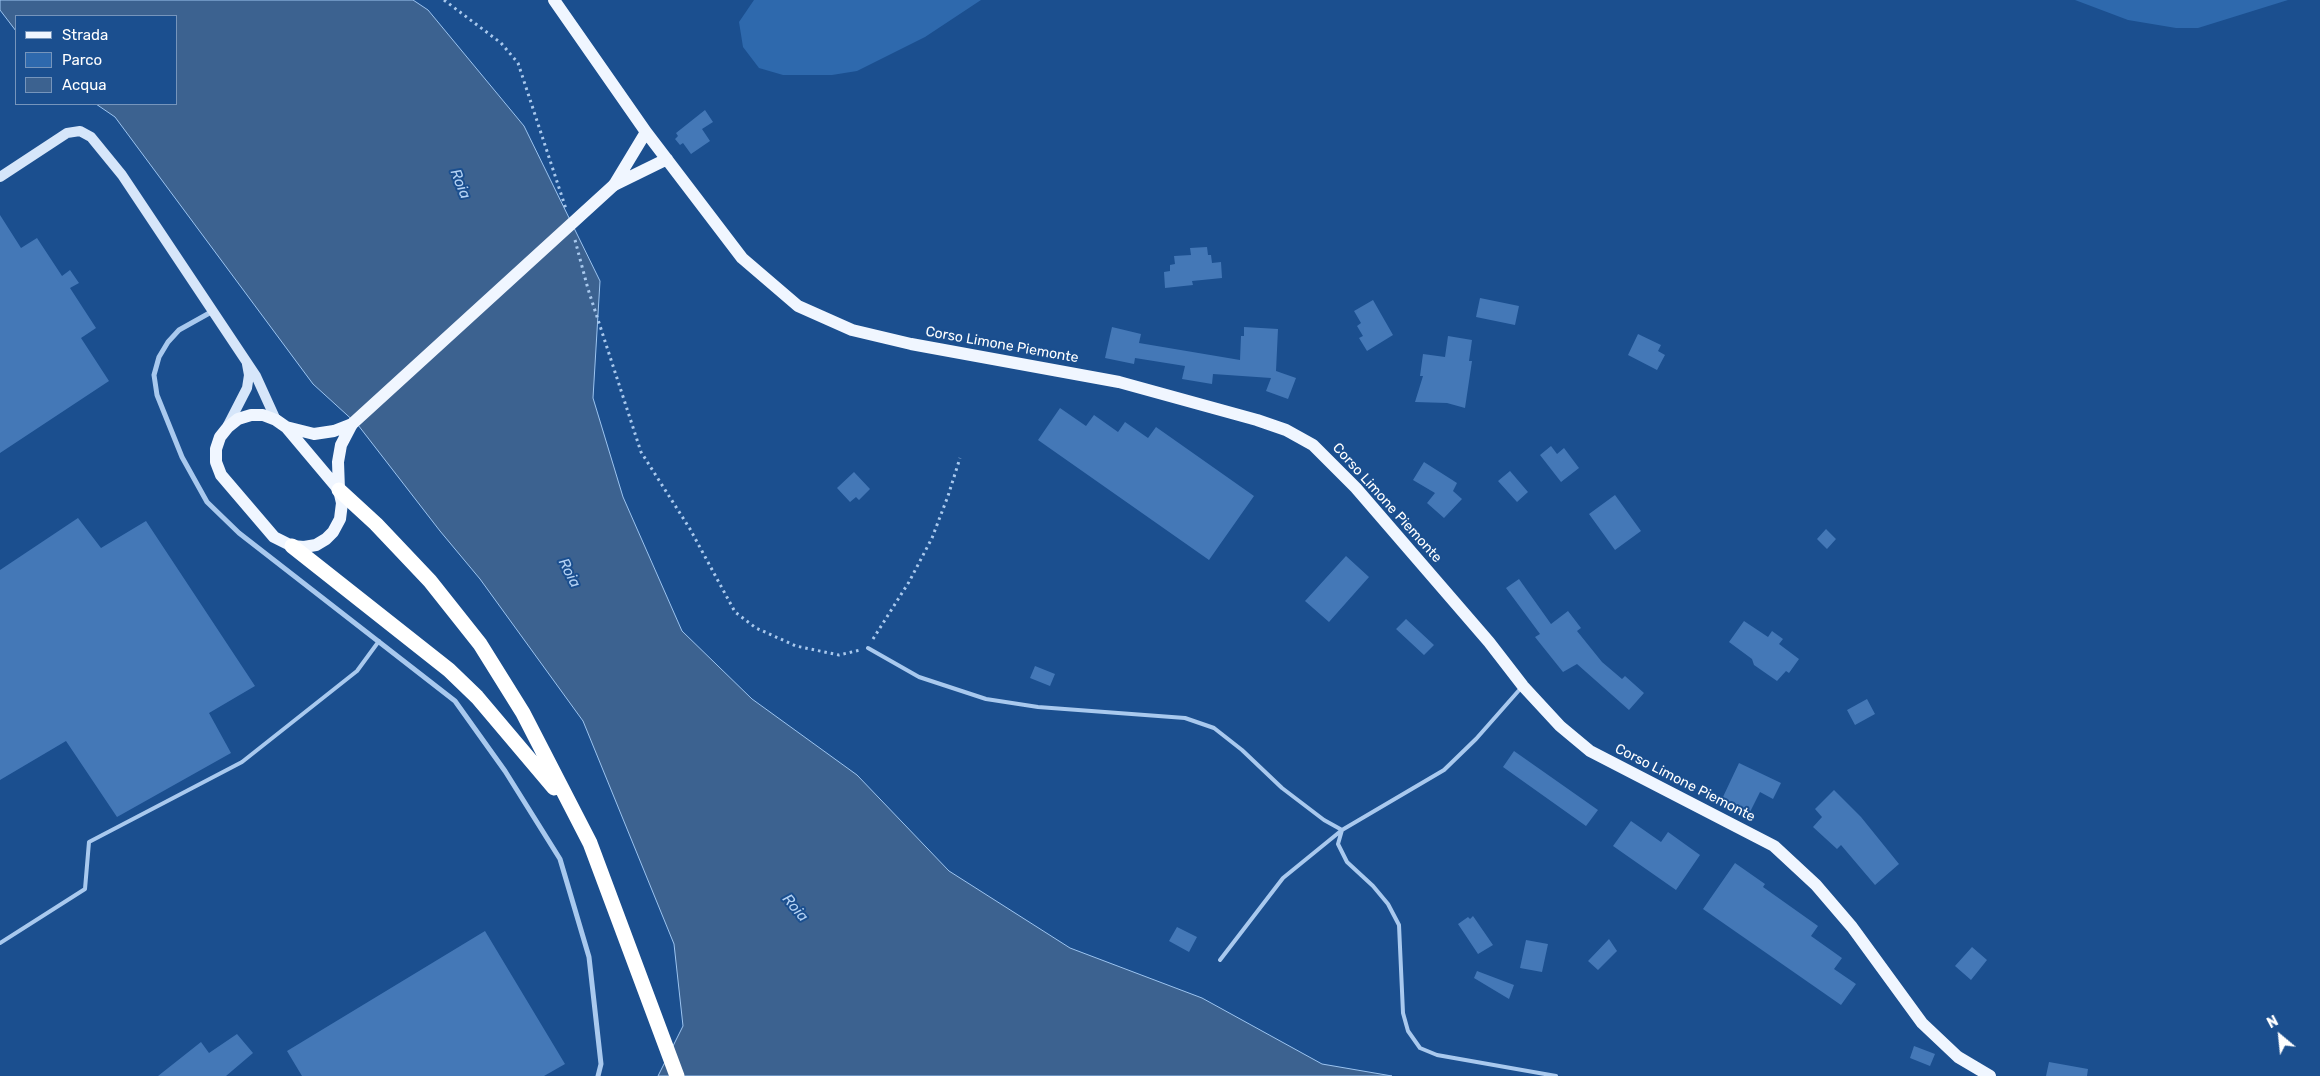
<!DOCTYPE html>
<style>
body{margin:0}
#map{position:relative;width:2320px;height:1076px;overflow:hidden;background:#1b4f8f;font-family:Rubik,sans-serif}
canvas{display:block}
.legend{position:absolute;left:15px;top:15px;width:162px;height:90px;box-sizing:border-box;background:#1b4f8f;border:1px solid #7695bc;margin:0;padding:6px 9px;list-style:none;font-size:15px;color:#fff}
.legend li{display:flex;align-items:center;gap:10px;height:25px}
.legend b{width:25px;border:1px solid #7695bc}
.north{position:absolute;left:2255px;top:1011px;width:50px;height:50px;-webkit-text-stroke:4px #1b4f8f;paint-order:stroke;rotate:332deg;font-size:14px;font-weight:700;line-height:20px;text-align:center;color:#fff}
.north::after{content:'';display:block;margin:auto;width:18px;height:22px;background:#fff;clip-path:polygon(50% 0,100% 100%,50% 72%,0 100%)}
</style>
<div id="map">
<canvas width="2320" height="1076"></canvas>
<ul class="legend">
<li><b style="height:6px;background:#f0f6ff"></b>Strada</li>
<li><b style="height:14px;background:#2e69ad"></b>Parco</li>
<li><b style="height:14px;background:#3c6290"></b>Acqua</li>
</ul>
<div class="north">N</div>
</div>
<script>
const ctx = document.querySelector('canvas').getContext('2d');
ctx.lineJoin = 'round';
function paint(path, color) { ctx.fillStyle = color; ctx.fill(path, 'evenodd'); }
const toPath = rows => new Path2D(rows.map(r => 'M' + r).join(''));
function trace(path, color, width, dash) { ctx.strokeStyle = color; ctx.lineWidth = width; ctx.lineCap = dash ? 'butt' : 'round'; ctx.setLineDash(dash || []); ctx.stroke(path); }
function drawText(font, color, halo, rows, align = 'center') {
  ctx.font = font + ' Rubik,sans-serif'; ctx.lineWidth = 4; ctx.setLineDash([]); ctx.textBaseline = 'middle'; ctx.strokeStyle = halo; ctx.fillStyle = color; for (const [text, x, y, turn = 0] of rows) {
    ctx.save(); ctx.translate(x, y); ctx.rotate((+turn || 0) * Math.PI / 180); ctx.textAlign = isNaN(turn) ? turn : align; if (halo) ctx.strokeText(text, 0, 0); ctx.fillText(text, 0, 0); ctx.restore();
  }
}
const green = toPath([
 [754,0,981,0,925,37,857,71,832,75,783,75,759,68,743,47,739,22],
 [2075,0,2288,0,2198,28,2176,28,2128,20]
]);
const water = toPath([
 [0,0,413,0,428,10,524,126,600,281,593,398,623,497,682,631,752,699,857,775,949,871,1070,948,1202,998,1322,1064,1392,1076,658,1076,683,1026,674,944,583,721,480,579,440,531,358,425,313,384,115,117,96,104,176,104,176,16,16,16,16,31,0,10,0,0]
]);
const building = toPath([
 [705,110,713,122,702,129,710,141,691,154,683,143,680,145,675,139,678,136,676,133],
 [0,215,21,248,37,238,62,276,70,270,79,283,70,288,96,328,81,338,109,381,0,453],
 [1207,247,1208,255,1211,255,1212,263,1221,262,1222,278,1192,281,1193,285,1165,288,1164,272,1170,271,1170,265,1175,264,1174,256,1191,255,1190,248],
 [1480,298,1519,306,1515,325,1476,317],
 [1373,300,1393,335,1367,351,1359,338,1363,336,1357,326,1361,323,1354,311],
 [1112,327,1141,334,1139,343,1240,360,1241,336,1244,336,1244,327,1278,329,1276,371,1296,378,1288,399,1266,391,1271,378,1213,374,1212,384,1182,379,1185,366,1135,358,1134,364,1105,358],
 [1638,334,1661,345,1658,351,1665,355,1657,370,1628,355],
 [1448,336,1472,340,1469,361,1472,361,1465,408,1447,403,1415,402,1423,376,1420,376,1423,354,1445,357],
 [1060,408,1086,426,1094,415,1118,432,1125,422,1148,438,1156,427,1254,496,1209,560,1038,440],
 [1551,446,1557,454,1564,448,1579,468,1561,482,1540,455],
 [1424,462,1457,483,1453,491,1462,499,1444,518,1427,503,1435,493,1413,480],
 [1510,471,1528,492,1517,502,1498,481],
 [854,472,870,489,859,500,856,497,850,502,837,488],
 [1615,495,1641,531,1615,550,1589,514],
 [78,518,101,548,146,521,255,686,209,713,231,753,117,817,66,741,0,780,0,570],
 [1826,529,1836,539,1827,549,1817,539],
 [1346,556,1369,577,1329,622,1305,601],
 [1519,579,1551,624,1568,611,1581,628,1577,631,1602,662,1622,679,1625,676,1644,693,1629,710,1577,664,1563,672,1535,637,1540,634,1506,588],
 [1406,619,1434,645,1424,655,1396,629],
 [1744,621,1768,637,1772,631,1783,639,1779,644,1799,659,1789,673,1786,671,1777,681,1754,665,1752,659,1729,642],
 [1035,666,1055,674,1050,686,1030,678],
 [1867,699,1875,714,1855,725,1847,710],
 [1514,751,1598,810,1586,826,1503,767],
 [1739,763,1781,783,1773,799,1760,792,1750,812,1722,799],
 [1834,790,1861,817,1899,864,1875,885,1841,845,1837,849,1813,827,1822,817,1815,809],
 [1631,821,1661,842,1668,832,1700,855,1676,890,1613,846],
 [1735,863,1765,884,1763,887,1818,926,1811,936,1842,958,1834,969,1856,984,1841,1005,1703,909],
 [1473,916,1493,945,1478,954,1458,924,1468,917,1470,919],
 [1177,927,1197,937,1189,952,1169,941],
 [485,931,565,1064,544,1076,302,1076,287,1051],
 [1609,939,1617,951,1598,970,1588,961],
 [1526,940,1548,944,1542,972,1520,968],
 [1972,947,1987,960,1971,980,1955,966],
 [1477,971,1514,985,1509,999,1474,978],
 [237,1034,253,1053,226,1076,158,1076,201,1042,209,1053],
 [1914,1046,1935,1054,1930,1066,1910,1058],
 [2049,1062,2088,1069,2087,1076,2046,1076]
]);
const path = toPath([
 [444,0,501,43,518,63,566,209],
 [575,240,588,289,641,452,690,529,735,612,756,628,796,646,839,655,860,650],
 [873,639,909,582,932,538,948,496,960,458]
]);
const lane = toPath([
 [868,648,919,677,986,699,1038,707,1185,718,1214,728,1242,750,1282,788,1324,820,1342,830,1338,844,1347,862,1373,886,1388,904,1399,925,1403,1013,1408,1031,1420,1048,1437,1055,1556,1076],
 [0,943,85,889,89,842,242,762,357,671,379,641],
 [1220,960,1283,878,1342,830,1444,770,1476,739,1521,688]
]);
const street = toPath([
 [213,311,179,330,168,342,159,357,154,375,157,395,182,457,207,502,239,533,455,701,505,771,560,859,589,957,601,1064,598,1076]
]);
const secondary = toPath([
 [0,177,67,133,80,131,91,137,122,175,256,376,276,420],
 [228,425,247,388,249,375,247,364]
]);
const primary = toPath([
 [554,0,646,132,742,258,798,306,852,330,911,344,1119,382,1257,420,1286,430,1313,445,1356,488,1489,642,1523,686,1560,726,1590,751,1774,846,1816,885,1852,927,1922,1023,1958,1057,1990,1076],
 [614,185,646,132],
 [614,185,667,159],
 [286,427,314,434,334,431,352,424],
 [339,490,286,427,276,420,263,415,251,415,238,419,228,427,220,437,216,449,216,462,221,475,274,537,292,546,304,547,316,545,326,539,333,532,340,519,342,503,339,490,338,462,341,445,352,424]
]);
const highway = toPath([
 [339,490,376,524,430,581,480,644,523,713,590,843,677,1076],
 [292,546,449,670,477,697,554,788]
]);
const primaryBridge = toPath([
 [352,424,614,185]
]);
const streetNames = [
 ["Corso Limone Piemonte",1002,345,10],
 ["Corso Limone Piemonte",1387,503,48],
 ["Corso Limone Piemonte",1685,783,27]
];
const waterNames = [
 ["Roia",460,184,68],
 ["Roia",569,573,63],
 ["Roia",795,908,50]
];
paint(green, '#2e69ad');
paint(water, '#3c6290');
trace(water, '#9cc4f0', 1);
paint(building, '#4478b7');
trace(path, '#a9c9ee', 3, [2.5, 4]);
trace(lane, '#a9c9ee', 4);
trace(street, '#a9c9ee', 5);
trace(secondary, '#d6e6fa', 10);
trace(primary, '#f0f6ff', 12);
trace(highway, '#fff', 15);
trace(primaryBridge, '#f0f6ff', 12);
drawText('14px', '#fff', '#1b4f8f', streetNames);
drawText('italic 15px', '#b5d3f5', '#1b4f8f', waterNames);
</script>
